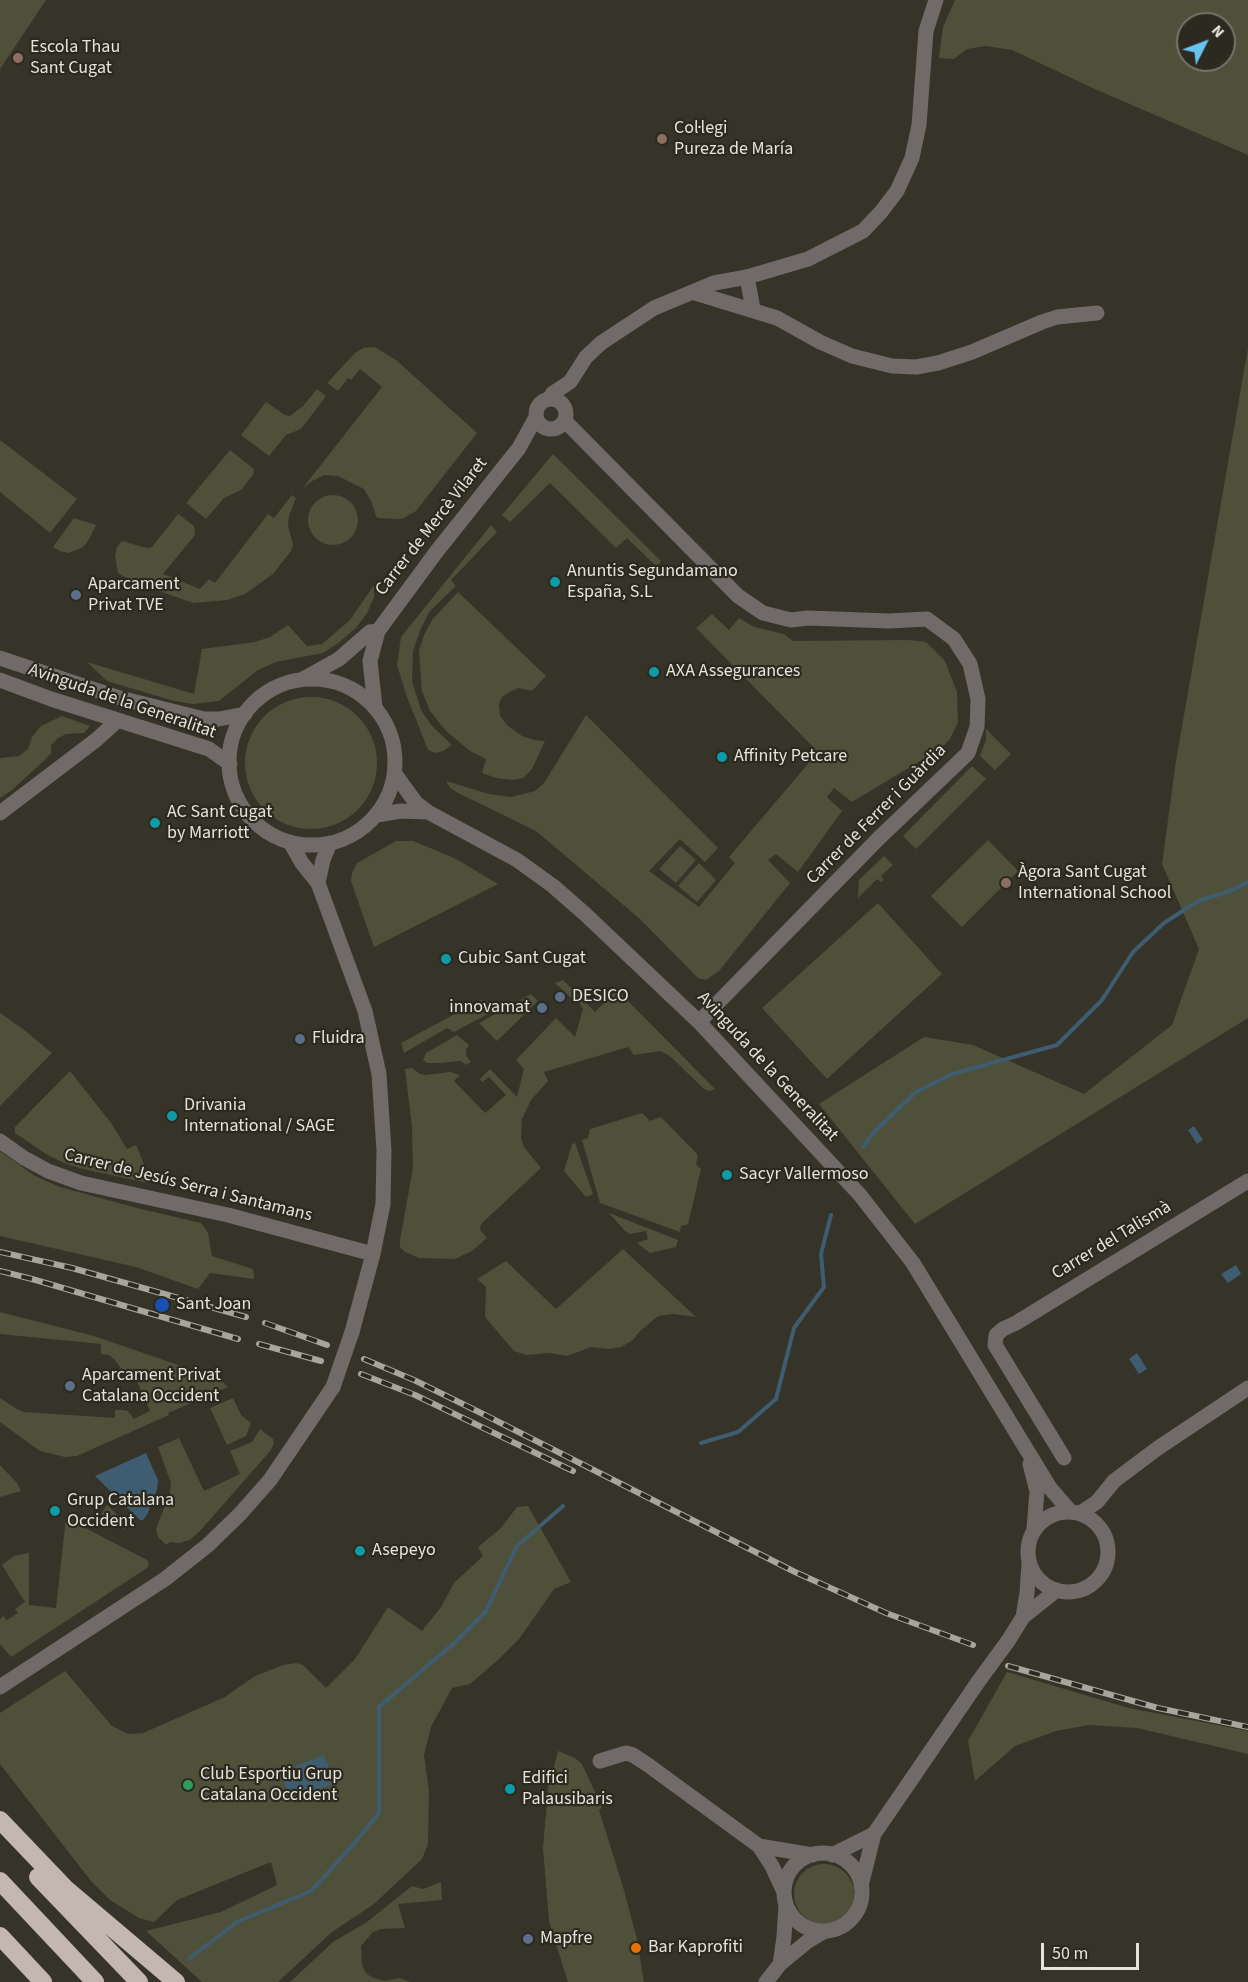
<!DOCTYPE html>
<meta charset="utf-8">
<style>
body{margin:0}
#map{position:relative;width:1248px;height:1982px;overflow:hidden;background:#363329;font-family:"Source Sans 3",sans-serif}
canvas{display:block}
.north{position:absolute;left:1176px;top:12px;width:60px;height:60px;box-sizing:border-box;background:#2c291f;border:2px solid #76736b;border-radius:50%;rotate:48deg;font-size:16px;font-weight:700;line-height:24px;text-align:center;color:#e4e3dc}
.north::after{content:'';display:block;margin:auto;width:21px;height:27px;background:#66c4ef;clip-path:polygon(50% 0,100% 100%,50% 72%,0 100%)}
.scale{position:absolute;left:1041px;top:1943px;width:98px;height:27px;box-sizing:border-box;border:3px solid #e4e3dc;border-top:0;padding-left:8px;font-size:18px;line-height:21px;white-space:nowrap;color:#e4e3dc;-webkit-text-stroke:4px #2c291f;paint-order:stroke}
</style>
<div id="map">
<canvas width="1248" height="1982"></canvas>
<div class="north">N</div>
<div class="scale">50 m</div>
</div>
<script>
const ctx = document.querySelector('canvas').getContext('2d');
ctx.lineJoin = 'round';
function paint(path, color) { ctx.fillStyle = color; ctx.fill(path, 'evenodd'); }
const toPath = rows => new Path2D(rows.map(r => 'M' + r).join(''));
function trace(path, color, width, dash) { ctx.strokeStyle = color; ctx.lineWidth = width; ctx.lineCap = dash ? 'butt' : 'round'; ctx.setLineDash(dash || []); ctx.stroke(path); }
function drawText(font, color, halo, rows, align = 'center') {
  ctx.font = font + ' "Source Sans 3",sans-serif'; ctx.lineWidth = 4.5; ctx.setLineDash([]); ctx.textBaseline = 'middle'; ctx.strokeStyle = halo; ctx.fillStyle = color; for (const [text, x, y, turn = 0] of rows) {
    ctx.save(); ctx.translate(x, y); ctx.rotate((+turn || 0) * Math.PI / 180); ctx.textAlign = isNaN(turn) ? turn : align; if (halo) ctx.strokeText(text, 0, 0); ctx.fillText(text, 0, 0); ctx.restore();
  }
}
const green = toPath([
 [0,0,46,0,0,69],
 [955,0,1248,0,1248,155,1097,90,1012,50,986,46,967,49,954,59,939,58,943,27],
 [1188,24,1224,24,1224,60,1188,60],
 [375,347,396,360,477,433,416,511,402,519,377,518,371,501,364,489,338,476,324,475,312,481,302,489,382,387,360,369,351,380,348,378,338,391,327,383,355,353,363,348],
 [1248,348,1248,1018,915,1224,819,1104,924,1037,973,1045,1084,1094,1172,1025,1199,949,1162,864,1176,761],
 [317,389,326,396,301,429,286,435,269,456,241,435,266,402,285,415,290,416,303,406],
 [0,440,77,499,50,533,0,492],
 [230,450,254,469,253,475,241,490,224,498,206,519,186,503],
 [553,454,661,561,657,567,627,538,616,548,550,483,510,522,502,515],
 [292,495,296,498,289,516,288,526,293,545,291,551,273,574,245,594,227,600,193,603,134,582,118,573,115,555,117,547,122,541,147,548,152,547,178,514,194,526,195,535,163,574,200,589,209,579,215,583,268,514,274,518],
 '308 520a25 25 0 1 1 50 0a25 25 0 1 1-50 0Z',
 [74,518,96,525,88,541,83,547,69,553,60,551,53,547],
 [491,525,497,532,451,580,456,586,430,611,421,628,413,651,412,681,421,710,432,726,452,745,443,751,435,753,428,750,407,697,397,665,401,637],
 [374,585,374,597,367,613,356,628,337,644,323,653,276,662,258,670,219,701,193,704,174,701,107,681,87,662,194,694,202,649,255,642,270,637,288,625,307,646,322,644,350,620],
 [458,592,546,676,532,691,519,688,511,691,502,697,499,704,500,716,508,726,522,736,534,740,545,741,532,769,523,778,513,780,496,778,482,773,486,759,470,751,446,731,430,711,422,691,419,651,424,635,432,620],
 [712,614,729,630,739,618,754,627,784,634,793,641,908,640,926,642,945,661,957,692,958,722,950,739,940,749,852,802,834,788,827,797,842,811,798,872,776,854,768,860,790,883,719,971,706,980,698,978,640,919,536,831,458,793,450,788,446,781,489,794,511,797,535,791,544,783,586,715,718,848,705,862,680,839,649,871,699,907,735,863,729,857,818,752,696,628],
 '245 763a66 66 0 1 1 132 0a66 66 0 1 1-132 0Z',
 [62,716,90,726,84,733,66,734,58,738,51,745,51,754,12,790,0,798,0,758,19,756,28,749,32,737,41,726],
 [986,729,1011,754,995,770,980,756,986,740],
 [972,766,986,779,916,849,903,836],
 [988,840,1018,871,962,927,931,896],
 [396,841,413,841,428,847,456,859,498,884,374,947,351,881,352,873,357,863],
 [680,846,696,860,676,883,659,869],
 [884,856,893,865,881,876,884,880,881,882,877,879,858,898,859,880],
 [699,863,716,880,697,902,678,886],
 [878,903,942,974,827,1079,762,1008],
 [563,980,595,1012,617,990,715,1089,709,1091,704,1089,671,1057,661,1051,634,1055,628,1047,544,1072,548,1081,531,1100,522,1119,521,1138,524,1147,541,1168,481,1224,480,1230,487,1238,472,1251,455,1259,419,1258,405,1252,400,1247,400,1240,413,1168,412,1127,405,1069,412,1068,420,1074,426,1075,450,1072,460,1075,454,1081,485,1113,506,1095,489,1077,482,1082,480,1079,490,1069,517,1097,524,1069,516,1060,556,1018,575,1037,583,1009,578,1000,571,998,555,983],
 [531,994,538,1001,497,1041,479,1023],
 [481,1000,505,1005,454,1032,447,1028,404,1053,401,1043],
 [0,1013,23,1029,52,1053,0,1106],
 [457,1035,469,1045,466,1050,466,1055,471,1062,466,1065,461,1061,439,1063,427,1063,423,1060,426,1053],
 [70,1071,111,1123,127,1149,136,1145,151,1181,148,1183,83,1169,64,1163,46,1154,15,1133,15,1127],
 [642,1113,650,1121,661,1117,698,1155,696,1164,701,1169,688,1224,681,1226,680,1232,600,1203,582,1140,588,1138,590,1129],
 [575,1143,593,1194,586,1197,564,1171,572,1144],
 [0,1151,35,1176,60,1187,137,1208,201,1223,208,1233,212,1256,253,1269,254,1279,210,1273,198,1289,136,1267,0,1236],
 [609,1213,678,1240,676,1247,650,1253,637,1243,648,1239,646,1231,630,1234,625,1231],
 [623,1249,696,1317,673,1314,658,1316,640,1331,633,1340,621,1347,609,1349,591,1347,567,1356,550,1353,526,1355,514,1351,485,1317,486,1287,477,1279,506,1261,556,1309],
 [0,1312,94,1336,219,1379,228,1387,168,1413,169,1415,77,1456,65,1457,40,1451,0,1422,0,1398,15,1408,24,1412,115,1418,115,1410,122,1410,128,1411,134,1419,150,1411,132,1370,124,1373,115,1360,109,1355,101,1354,101,1344,0,1334],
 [233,1398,241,1415,251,1423,246,1436,227,1445,210,1408],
 [260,1429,273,1439,274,1443,271,1450,200,1531,190,1540,179,1543,170,1542,166,1545,158,1537,156,1529,170,1493,171,1483,158,1447,179,1438,204,1491,240,1474,230,1451,252,1442],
 [0,1465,17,1483,21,1491,0,1497],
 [107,1505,127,1524,124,1529,101,1514],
 [528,1506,571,1582,554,1589,519,1639,499,1659,470,1684,452,1688,431,1727,424,1755,429,1791,428,1844,422,1859,374,1904,332,1932,278,1982,202,1982,146,1931,221,1912,277,1885,271,1862,177,1900,154,1922,139,1918,110,1900,91,1881,0,1764,0,1713,65,1671,112,1726,128,1734,143,1733,225,1697,255,1676,283,1665,296,1663,303,1665,326,1688,355,1659,388,1607,422,1631,441,1607,454,1583,483,1556,478,1547,501,1528,517,1507],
 [66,1518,147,1560,149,1564,147,1568,11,1657,0,1644,0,1619,3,1616,7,1620,18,1613,15,1609,25,1602,2,1565,14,1556,29,1553,29,1605,56,1608],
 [1007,1672,1129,1708,1248,1731,1248,1754,1137,1728,1089,1725,1056,1731,1015,1746,975,1781,968,1741],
 [558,1751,575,1758,582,1764,602,1807,599,1810,623,1887,637,1939,644,1982,568,1982,566,1976,549,1921,543,1848,548,1789],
 '794 1894a30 30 0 1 1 60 0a30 30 0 1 1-60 0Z',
 [441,1882,442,1900,398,1904,405,1928,381,1929,373,1932,361,1946,362,1965,366,1973,371,1977,385,1981,400,1978,410,1982,290,1982,333,1942,367,1922,412,1886,423,1889]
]);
const water = toPath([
 [1194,1126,1203,1140,1197,1144,1188,1130],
 [1236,1265,1241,1274,1228,1283,1221,1274],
 [1137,1353,1147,1369,1139,1374,1129,1359],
 [146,1453,158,1480,157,1490,147,1515,143,1520,140,1520,95,1476],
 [324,1755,335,1783,292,1800,280,1772],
 [335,1787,338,1796,322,1801,319,1793]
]);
const stream = toPath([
 [863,1147,875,1131,916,1092,952,1074,1057,1045,1102,1000,1133,952,1164,923,1198,901,1233,890,1248,882],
 [701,1443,738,1432,776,1399,794,1328,824,1287,821,1254,831,1215],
 [190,1958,237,1922,311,1891,352,1846,379,1813,379,1707,454,1643,486,1611,517,1546,563,1506]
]);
const minor = toPath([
 [747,277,753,309],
 [692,292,777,318,820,342,852,356,892,366,916,367,938,363,972,352,1042,322,1057,317,1097,313],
 [549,399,553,393,570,382,586,357,601,343,654,308,714,283,747,277,808,259,863,231,881,212,897,191,912,158,919,125,926,31,936,0],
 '536 414a15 15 0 1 1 30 0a15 15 0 1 1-30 0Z',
 [565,421,738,596,763,613,791,620,808,618,889,621,927,619,954,639,970,664,978,699,977,727,968,753,878,839,699,1022],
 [0,658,120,698,204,719,219,719,245,714],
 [303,679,339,659,370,632,378,631],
 '229 762a83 83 0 1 1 166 0a83 83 0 1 1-166 0Z',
 [0,680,51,699,209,749,230,764],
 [375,707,370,661,378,631,437,551,519,448,536,417],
 [395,774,416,803,428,812,517,860,553,886,585,914,699,1022,860,1195,913,1263,1050,1488,1070,1511],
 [0,813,96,740,117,721],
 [377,815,401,811,428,812],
 [290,842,302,863,318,883,365,1011,379,1074,384,1151,383,1204,373,1254,352,1332],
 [318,883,323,860,330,843],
 [0,1141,24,1158,48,1171,81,1183,228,1215,373,1254],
 [1064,1458,995,1345,996,1335,1003,1329,1016,1323,1248,1181],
 [1030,1464,1037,1491,1034,1529],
 '1028 1552a40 40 0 1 1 80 0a40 40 0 1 1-80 0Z',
 [1080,1513,1097,1502,1114,1481,1158,1448,1248,1388],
 [1023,1617,1027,1593,1029,1563],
 [1008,1641,1023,1617,1057,1590],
 [0,1687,165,1579,208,1545,240,1514,270,1480,333,1387],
 [600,1761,626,1753,633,1755,648,1765,759,1846,772,1866,784,1892],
 [759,1846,813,1855],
 '784 1892a39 39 0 1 1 78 0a39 39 0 1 1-78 0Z',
 [832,1855,874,1834],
 [861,1886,874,1834,978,1682],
 [780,1964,784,1937,786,1905],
 [766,1982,780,1964,808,1941,825,1931]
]);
const highway = toPath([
 [0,1820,65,1888,176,1982],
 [38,1877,139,1982],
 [0,1881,95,1982],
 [0,1936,43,1982]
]);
const rail = toPath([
 [0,1252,72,1268,246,1317],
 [0,1271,32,1279,238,1339],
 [265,1323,327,1345],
 [259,1344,321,1361],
 [364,1359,414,1380,483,1414,795,1572,886,1613,973,1645],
 [361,1374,415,1395,573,1471],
 [1008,1666,1158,1708,1248,1727]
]);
const minorBridge = toPath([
 [333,1387,352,1332],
 [978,1682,1008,1641]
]);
const markers = [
 [18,58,6,"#8d6e63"],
 [662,139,6,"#8d6e63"],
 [555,582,6,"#0f9aa8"],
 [76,595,6,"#5c6f8a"],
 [654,672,6,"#0f9aa8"],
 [722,757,6,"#0f9aa8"],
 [155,823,6,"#0f9aa8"],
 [1006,883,6,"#8d6e63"],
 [446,959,6,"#0f9aa8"],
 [560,997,6,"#5c6f8a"],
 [542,1008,6,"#5c6f8a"],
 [300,1039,6,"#5c6f8a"],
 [172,1116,6,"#0f9aa8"],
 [727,1175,6,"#0f9aa8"],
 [162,1305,8,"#1a4fb4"],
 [70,1386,6,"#5c6f8a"],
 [55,1511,6,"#0f9aa8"],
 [360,1551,6,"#0f9aa8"],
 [188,1785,6,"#2e9e5b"],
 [510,1789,6,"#0f9aa8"],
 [528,1939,6,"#5c6f8a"],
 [636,1948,6,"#e8710a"]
];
const poiNames = [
 ["Escola Thau",30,48],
 ["Sant Cugat",30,69],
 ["Col·legi",674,129],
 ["Pureza de María",674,150],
 ["Anuntis Segundamano",567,572],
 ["España, S.L",567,593],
 ["Aparcament",88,585],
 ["Privat TVE",88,606],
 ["AXA Assegurances",666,672],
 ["Affinity Petcare",734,757],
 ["AC Sant Cugat",167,813],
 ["by Marriott",167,834],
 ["Àgora Sant Cugat",1018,873],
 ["International School",1018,894],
 ["Cubic Sant Cugat",458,959],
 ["DESICO",572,997],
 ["innovamat",530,1008,"right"],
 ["Fluidra",312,1039],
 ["Drivania",184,1106],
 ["International / SAGE",184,1127],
 ["Sacyr Vallermoso",739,1175],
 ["Sant Joan",176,1305],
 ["Aparcament Privat",82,1376],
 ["Catalana Occident",82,1397],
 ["Grup Catalana",67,1501],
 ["Occident",67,1522],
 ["Asepeyo",372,1551],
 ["Club Esportiu Grup",200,1775],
 ["Catalana Occident",200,1796],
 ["Edifici",522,1779],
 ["Palausibaris",522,1800],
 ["Mapfre",540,1939],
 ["Bar Kaprofiti",648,1948]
];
const streetNames = [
 ["Carrer de Mercè Vilaret",432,527,-52],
 ["Avinguda de la Generalitat",122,702,19],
 ["Carrer de Ferrer i Guàrdia",877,815,-45],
 ["Avinguda de la Generalitat",767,1067,47],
 ["Carrer de Jesús Serra i Santamans",188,1186,14],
 ["Carrer del Talismà",1112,1241,-31]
];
paint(green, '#4f503a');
paint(water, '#3f5d70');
trace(stream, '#3f5d70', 4);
trace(minor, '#706b68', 15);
trace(highway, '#c4b7af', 18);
trace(rail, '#a7a59d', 6);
trace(rail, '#2c291f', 4, [11]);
trace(minorBridge, '#706b68', 15);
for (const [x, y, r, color] of markers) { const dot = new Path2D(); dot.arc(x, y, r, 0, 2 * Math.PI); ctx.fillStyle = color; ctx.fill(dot); trace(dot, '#2c291f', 2); }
drawText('18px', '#e4e3dc', '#2c291f', poiNames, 'left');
drawText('18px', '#e4e3dc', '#2c291f', streetNames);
</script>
